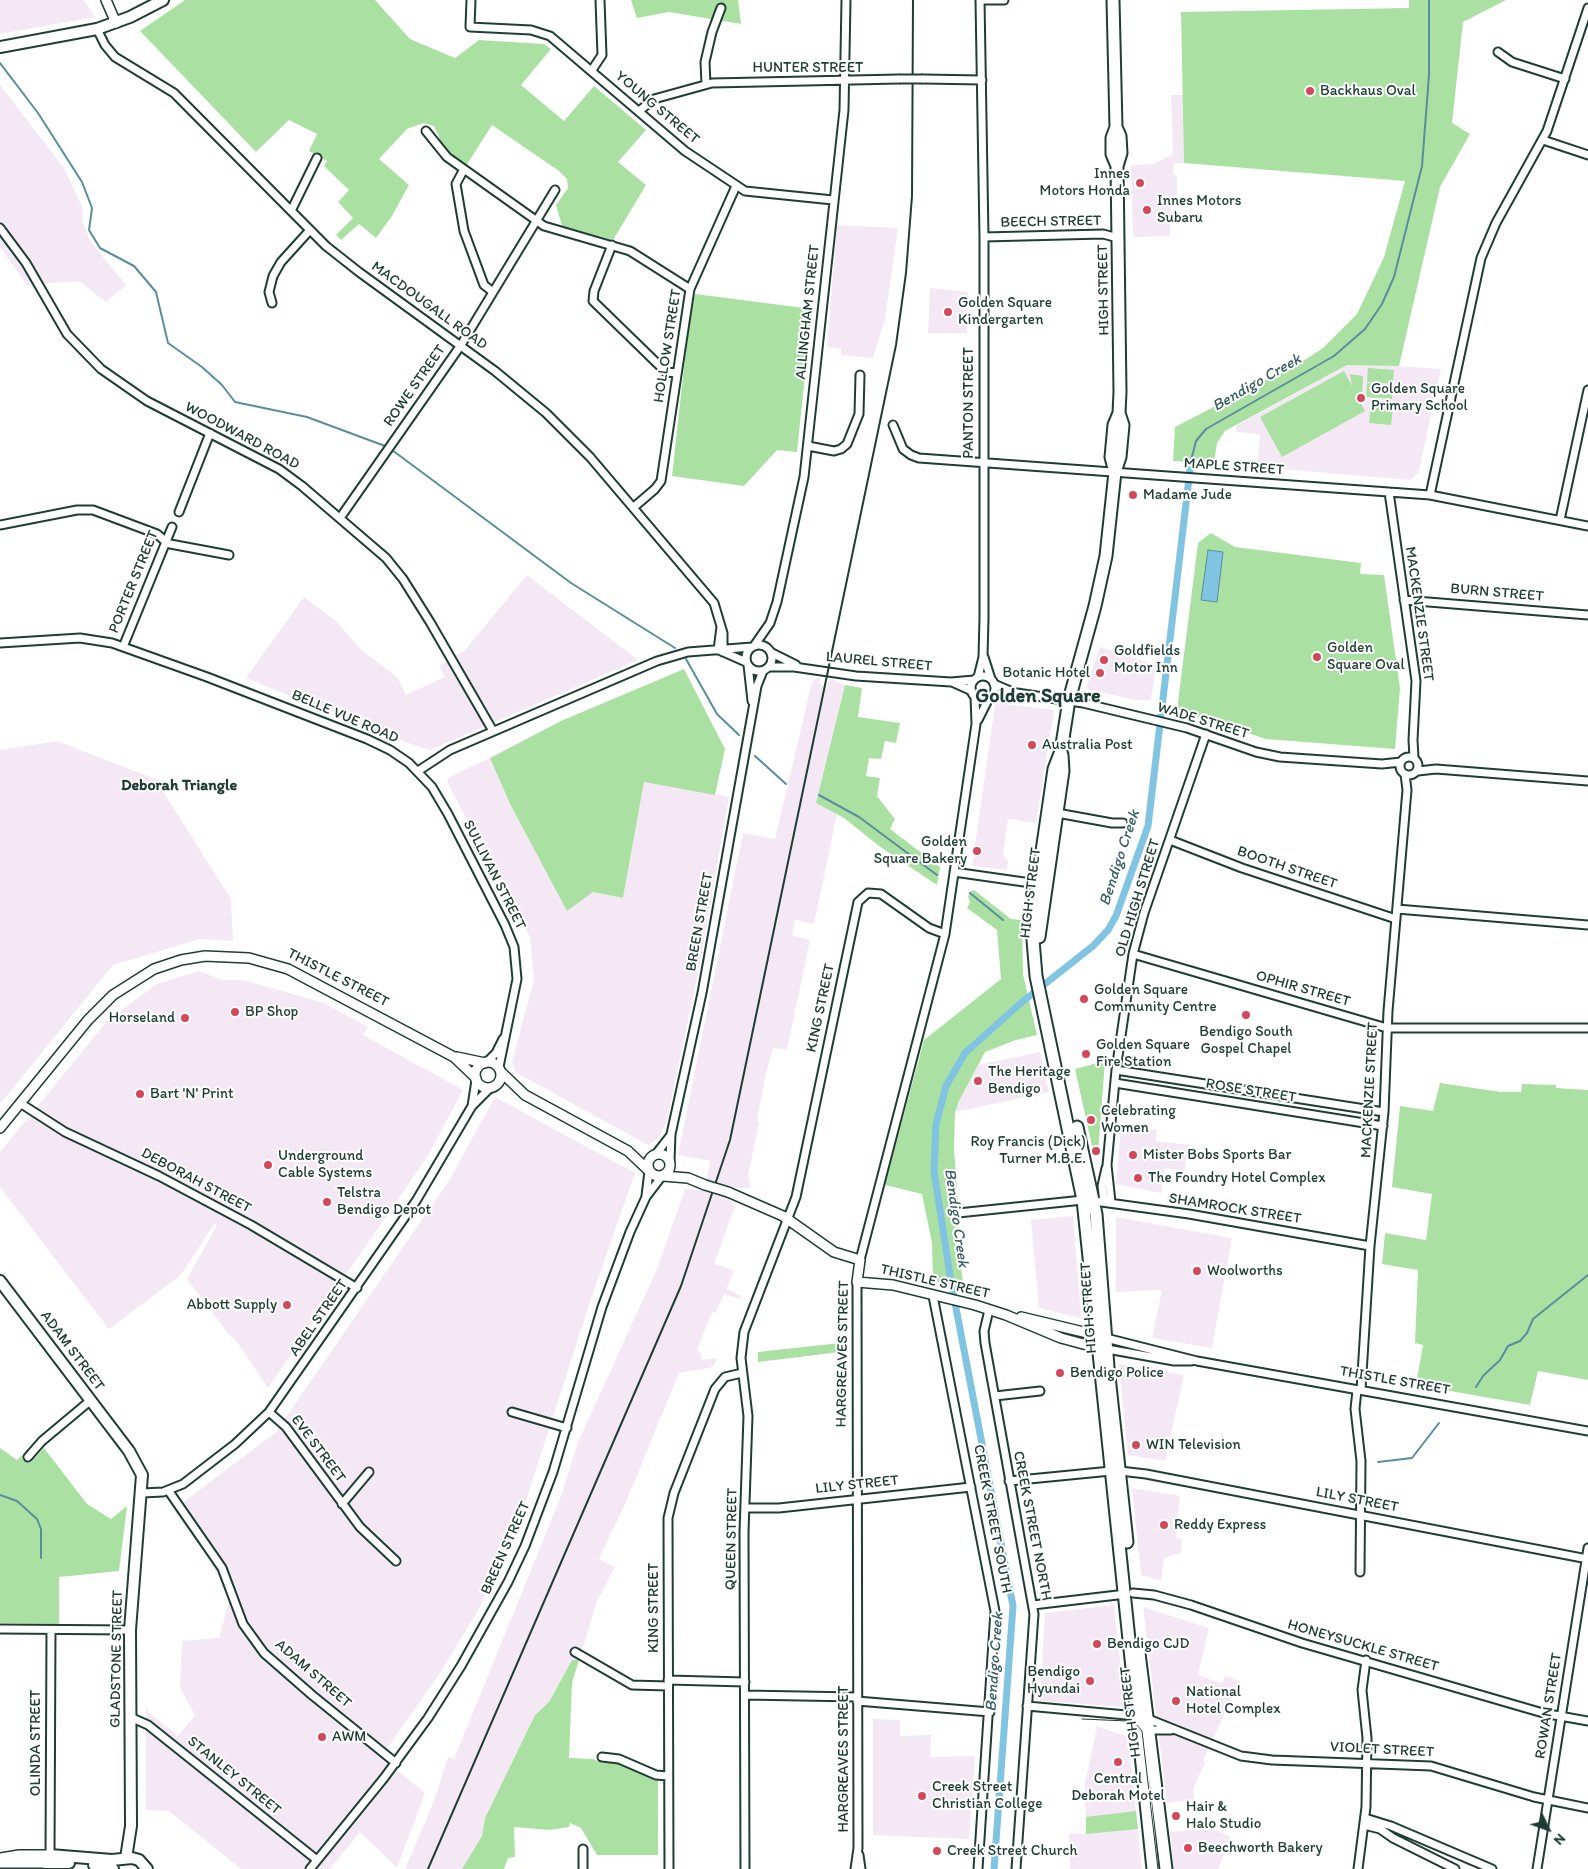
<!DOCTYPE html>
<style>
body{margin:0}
#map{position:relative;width:1588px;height:1869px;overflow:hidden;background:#fff;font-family:Itim,sans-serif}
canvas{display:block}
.north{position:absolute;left:1523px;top:1804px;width:50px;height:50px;-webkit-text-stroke:4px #fff;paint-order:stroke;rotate:132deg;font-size:14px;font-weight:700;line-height:20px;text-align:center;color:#1f3d34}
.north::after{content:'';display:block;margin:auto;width:18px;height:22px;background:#1f3d34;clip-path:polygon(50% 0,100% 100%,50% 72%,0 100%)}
</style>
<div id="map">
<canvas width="1588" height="1869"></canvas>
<div class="north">N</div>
</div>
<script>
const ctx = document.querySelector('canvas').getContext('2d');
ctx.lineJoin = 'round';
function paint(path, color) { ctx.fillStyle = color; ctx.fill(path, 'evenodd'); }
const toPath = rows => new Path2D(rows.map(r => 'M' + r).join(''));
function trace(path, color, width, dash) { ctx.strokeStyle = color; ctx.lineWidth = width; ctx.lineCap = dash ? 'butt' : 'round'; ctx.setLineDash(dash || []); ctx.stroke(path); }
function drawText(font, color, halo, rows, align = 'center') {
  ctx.font = font + ' Itim,sans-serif'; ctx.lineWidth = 4; ctx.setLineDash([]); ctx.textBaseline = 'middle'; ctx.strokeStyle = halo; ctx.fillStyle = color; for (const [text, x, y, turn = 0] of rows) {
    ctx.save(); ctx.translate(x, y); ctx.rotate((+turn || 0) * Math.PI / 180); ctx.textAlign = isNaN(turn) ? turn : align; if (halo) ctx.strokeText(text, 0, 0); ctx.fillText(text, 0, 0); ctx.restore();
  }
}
const built = toPath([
 [0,0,84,0,95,17,0,34],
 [0,85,64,168,83,209,82,219,90,241,126,285,106,302,79,281,27,285,0,247],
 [1171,95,1183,95,1184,163,1174,163,1173,175,1177,175,1177,198,1171,199,1170,236,1136,237,1133,236,1131,165,1153,164,1173,154],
 [837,225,898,228,885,319,873,358,841,355,841,349,827,347],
 [930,288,968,292,967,333,928,333],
 [1351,363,1441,369,1419,471,1411,480,1257,467,1260,434,1236,432,1236,426],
 [527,575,638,660,430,750,405,742,246,678,304,597,337,622,360,649,397,677,406,695,445,677,439,666,465,650],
 [1100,647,1156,665,1151,700,1135,700,1086,689],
 [817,678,820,678,819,684,827,687,830,678,845,685,816,803,837,814,814,924,795,920,792,935,810,940,787,1050,773,1048,766,1073,757,1120,759,1124,748,1175,751,1188,730,1188,727,1196,735,1206,714,1264,734,1270,727,1289,741,1296,740,1299,724,1294,716,1313,712,1312,697,1350,702,1354,701,1360,717,1358,713,1367,679,1373,626,1502,599,1559,615,1567,597,1601,579,1660,572,1660,549,1702,535,1715,485,1818,482,1836,462,1869,405,1869,434,1801,448,1757,454,1759,560,1499,578,1442,657,1269,685,1189,704,1190,710,1161,678,1155,743,833,775,839,812,682],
 [998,703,1054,710,1036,823,1008,819,1003,855,1008,861,1007,870,972,866,995,705],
 [57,741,155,779,231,899,233,941,200,939,113,965,0,1104,0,750],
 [490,758,510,804,567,910,593,892,623,898,644,782,729,797,699,969,667,1120,659,1138,648,1145,515,1072,512,1062,534,980,530,937,447,782,449,777],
 [199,971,222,980,243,980,324,1003,368,1027,363,1035,463,1090,427,1157,268,1388,235,1339,230,1336,187,1279,217,1225,214,1224,181,1275,109,1329,0,1187,0,1152,108,1020,157,984],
 [1040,1052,1049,1092,955,1112,959,1101,978,1065],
 [495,1097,635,1173,590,1302,525,1504,480,1607,440,1673,381,1757,425,1793,397,1868,360,1832,330,1869,241,1869,169,1811,146,1810,146,1706,148,1712,178,1736,195,1715,180,1688,182,1641,219,1638,229,1601,220,1580,207,1556,173,1510,275,1433,450,1179],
 [1121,1127,1157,1130,1156,1141,1189,1145,1184,1171,1165,1168,1161,1193,1116,1184],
 [1073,1216,1081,1315,1080,1318,1039,1308,1031,1220],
 [1116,1217,1232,1238,1212,1348,1152,1338,1162,1290,1116,1292],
 [1119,1364,1184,1375,1165,1461,1128,1455],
 [1132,1488,1180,1496,1176,1538,1182,1539,1181,1550,1180,1553,1164,1558,1161,1581,1141,1575],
 [1114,1605,1125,1707,1040,1701,1045,1613],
 [1143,1607,1209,1628,1198,1675,1222,1684,1225,1676,1239,1681,1203,1761,1205,1762,1193,1790,1195,1799,1167,1803],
 [873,1719,900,1720,900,1736,931,1735,930,1757,975,1756,969,1839,873,1835],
 [1097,1726,1128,1737,1142,1869,1070,1869,1069,1833,1086,1834,1085,1784],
 [1212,1828,1231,1837,1218,1869,1174,1869,1170,1832]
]);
const green = toPath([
 [185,0,375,0,410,39,455,58,479,40,544,44,551,49,521,85,564,121,594,86,646,130,618,162,646,185,613,240,562,226,556,205,568,188,567,179,559,171,492,125,466,166,445,151,434,126,423,123,407,129,379,159,409,185,392,216,376,238,359,224,341,240,336,235,353,218,338,202,349,190,324,166,327,161,309,151,317,134,289,120,256,152,140,31],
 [631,0,738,0,741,24,669,12,637,18],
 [1409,0,1506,0,1463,22,1452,123,1470,134,1440,187,1399,366,1347,365,1225,431,1217,443,1214,463,1173,461,1175,427,1308,358,1323,348,1357,314,1384,257,1405,181,1184,163,1181,12,1409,8],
 [695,294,812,309,797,452,777,450,744,486,672,476,688,331],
 [1368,368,1394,370,1393,384,1367,382],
 [1344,371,1352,386,1350,374,1363,376,1362,396,1357,397,1365,411,1282,457,1260,417],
 [1367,383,1393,385,1392,399,1366,397],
 [1371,405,1393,407,1391,425,1369,423],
 [1211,533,1235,547,1361,563,1360,574,1384,575,1400,688,1395,749,1266,739,1177,710,1198,543],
 [684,669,725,749,715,795,644,782,623,898,593,892,567,911,510,804,490,758,561,721],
 [845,685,862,688,858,717,900,723,896,743,885,741,881,759,869,758,866,776,880,778,877,796,895,819,890,829,940,867,937,885,879,846,844,818,816,803],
 [974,890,1011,919,1022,920,1023,974,1037,1035,1016,1040,985,1052,959,1101,955,1112,954,1149,958,1201,955,1224,963,1282,968,1291,933,1280,932,1243,922,1194,885,1185,924,1040,1001,979,997,930,967,908,970,902,968,896,971,891],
 [1105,1061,1098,1154,1094,1155,1075,1069],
 [1440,1083,1501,1092,1521,1092,1522,1084,1556,1085,1556,1088,1588,1090,1588,1380,1538,1371,1530,1405,1416,1385,1423,1345,1415,1343,1418,1270,1382,1264,1385,1233,1426,1240,1432,1194,1392,1187,1400,1106,1433,1111],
 [840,1343,840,1352,758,1362,758,1352],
 [0,1448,17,1460,22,1455,31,1462,44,1448,87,1504,111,1519,127,1506,119,1571,59,1577,59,1624,0,1623],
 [572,1660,579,1660,572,1683,569,1758,593,1759,603,1763,618,1763,658,1780,658,1855,597,1855,581,1828,570,1823,569,1827,550,1830,514,1827,515,1857,508,1858,504,1869,462,1869,482,1836,485,1818,535,1715,549,1702],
 [1136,1811,1138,1829,1086,1834,1086,1817]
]);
const water = toPath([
 [1208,550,1223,552,1217,602,1201,600,1208,550]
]);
const stream = toPath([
 [0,63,38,113,82,182,92,208,89,230,100,248,134,266,156,292,168,343,202,367,222,385,235,402,307,417,385,446],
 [392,450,571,583,675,648],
 [1191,461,1196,441,1206,429,1334,356,1365,329,1382,304,1394,277,1422,166,1429,75,1429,0],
 [686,659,717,714,739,735],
 [755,756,786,784],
 [819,795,859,817,937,875],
 [970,893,1003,920],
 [1476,1387,1483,1376,1500,1360,1508,1346,1520,1341,1527,1333,1533,1319,1588,1275],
 [1378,1462,1412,1458,1439,1423],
 [0,1495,17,1501,37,1519,41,1529,41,1558]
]);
const canal = toPath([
 [994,1869,1013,1606,951,1282,934,1171,936,1124,946,1086,965,1053,1022,1002,1093,946,1108,930,1116,916,1148,826,1191,461]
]);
const minor = toPath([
 [471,0,470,27,531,30,550,36,685,151,745,191,833,200],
 [980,0,1004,0],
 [97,29,105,45,115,57,174,93,326,246,359,272,495,371,546,413,590,457,714,603,723,633,723,652],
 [1498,52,1512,62,1565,79],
 [592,70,602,55,600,0],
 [923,79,982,80],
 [706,84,705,62,712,32,721,8],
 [639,111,654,99,712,83,899,79],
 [426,131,447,157,544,226,630,251,690,289],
 [1543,140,1588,155],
 [464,169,456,184,464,231,484,285,493,292],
 [291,211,317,158],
 [0,228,26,263,67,334,101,369,147,401,279,469,302,486,386,558,403,579,430,622,493,731],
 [984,237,1103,234,1118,238],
 [612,245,594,291,593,301,666,372,677,373],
 [272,303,269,292,273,276,281,262,310,230],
 [893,425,903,449,911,455,919,458,1430,495,1588,526],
 [808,446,834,451,841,449,847,444,859,414,860,375],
 [1389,492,1416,681,1413,740,1414,758],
 [1430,495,1481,258,1496,223,1547,131,1588,8],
 [634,507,655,489,661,481,690,289,736,186],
 [179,512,210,433],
 [340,518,461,345,555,190],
 [1560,520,1588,390],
 [0,525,77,510,93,510,157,534,165,541],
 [165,543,229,555],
 [1404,600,1588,615],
 [0,643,80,638,112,643,207,677,367,739,390,750,409,763,432,787,448,814,505,925,514,947,517,979,499,1067],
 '746 658a13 13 0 1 1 26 0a13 13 0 1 1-26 0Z',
 [754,646,770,623,777,602,804,477,844,110,846,0],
 [123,647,172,527],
 [718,650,721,627],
 [719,650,746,662],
 [772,653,796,665],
 [984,657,991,679],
 [748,665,752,701],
 [769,667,794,667,856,676,951,682,974,680],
 '971 688a12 12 0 1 1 24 0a12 12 0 1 1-24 0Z',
 [978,677,983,657,984,618,984,237,980,0],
 [952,682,972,691],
 [994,684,1015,693],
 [992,695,1017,693,1083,703,1187,728,1256,752,1280,757,1382,764,1401,762],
 [978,720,989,698],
 '1400 766a9 9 0 1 1 18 0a9 9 0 1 1-18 0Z',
 [418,771,450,750,657,661,688,652,752,647],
 [1418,771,1436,769,1588,781],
 [1057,813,1112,823,1123,823],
 [1170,840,1242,868,1396,919],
 [954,872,1038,884],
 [1397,909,1588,925],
 [1133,954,1387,1028,1588,1028],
 [487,1062,496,1053,503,1039],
 [1116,1070,1384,1112],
 [1115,1083,1383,1126],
 [20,1103,65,1132,159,1176,251,1225,357,1288],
 [472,1106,476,1080],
 [656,1154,671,1135],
 [670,1161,671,1134,702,993,757,686,763,671],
 [646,1196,649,1171],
 [1094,1201,1189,1214,1370,1246],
 [1104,1202,1102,1186,1106,1168],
 [1111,1202,1107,1165,1116,1070,1133,954,1144,913,1206,734],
 [958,1213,1083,1200],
 [860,1260,945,934,976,724,975,696],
 [933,1296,995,1611,978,1869],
 [989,1310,984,1331,985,1343,1034,1614,1016,1869],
 [1106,1338,1197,1361,1588,1431],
 [1107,1349,1174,1361,1191,1361],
 [1357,1390,1355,1409,1361,1461,1360,1572],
 [1361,1390,1370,1246,1384,1112,1388,1011,1407,790,1405,774],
 [995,1396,1040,1391],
 [269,1412,286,1427,360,1527,396,1561],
 [512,1412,567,1428],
 [28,1457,42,1441,91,1400],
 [1120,1471,1146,1474,1588,1559],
 [1009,1481,1111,1471],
 [168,1490,222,1568,243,1624,264,1653,312,1695,396,1763],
 [142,1493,163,1492,183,1484,235,1444,269,1412,416,1201,472,1106,490,1088],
 [342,1504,369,1472],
 [745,1508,779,1508,971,1487],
 [1133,1593,1154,1595,1191,1605,1302,1643,1543,1713,1588,1721],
 [1033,1605,1126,1594],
 [0,1629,130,1630],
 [575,1652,632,1685,668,1686],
 [668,1680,745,1682],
 [745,1695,857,1697],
 [857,1701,990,1712],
 [1027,1706,1137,1716],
 [130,1717,148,1725,317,1860],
 [1146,1718,1241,1756,1272,1760,1431,1766,1534,1797,1588,1808],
 [1148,1730,1171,1730],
 [602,1757,619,1759,656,1775,668,1776],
 [1365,1818,1391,1826,1492,1869],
 [1364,1825,1380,1829,1393,1838,1455,1869],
 [583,1849,583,1869],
 [50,1855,51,1630],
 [859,1855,861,1869],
 [310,1869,384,1778,428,1718,461,1666,508,1582,525,1546,553,1472,602,1307,630,1232,646,1197,662,1176],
 [669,1869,668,1518,674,1493,715,1389,725,1377,742,1373],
 [745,1869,744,1532,748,1416,741,1358,744,1332,796,1197,858,902,868,893,881,894,929,928,945,934],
 [855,1869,858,1848,857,1282],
 [1358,1869,1366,1807,1367,1738,1362,1690,1366,1660],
 [1537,1869,1588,1548]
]);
const tertiary = toPath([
 [106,0,116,23],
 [457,1057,485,1063],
 '475 1075a13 13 0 1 1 26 0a13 13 0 1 1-26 0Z',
 [501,1072,525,1095,628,1151,648,1170],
 [0,1128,88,1020,113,995,154,969,181,960,205,956,249,958,288,969,454,1057,476,1078],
 '648 1165a11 11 0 1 1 22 0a11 11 0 1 1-22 0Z',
 [663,1176,688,1178,705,1185],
 [728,1192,783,1216,834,1252,860,1260,857,1282,893,1285,975,1305,1006,1315,1061,1338,1098,1348],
 [1021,1317,1096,1335],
 [0,1858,19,1855,50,1855],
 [0,1863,45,1863]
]);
const secondary = toPath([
 [0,47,97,29,130,17,163,0],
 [0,1281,129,1451,142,1475,130,1630,131,1826,126,1858],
 [50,1855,112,1860,132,1858,139,1860,147,1869],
 [45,1863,69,1863],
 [94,1865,113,1869]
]);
const trunk = toPath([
 [1113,0,1116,127,1112,138,1112,154,1117,166],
 [1119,413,1123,425,1120,457,1115,472,1106,556,1095,606,1069,700,1061,751,1054,769,1035,899,1033,940,1036,976,1083,1200,1153,1869],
 [1115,472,1111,457,1114,425,1119,413,1120,392,1117,166,1121,153,1120,136,1116,127],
 [1039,937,1063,771,1062,755],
 [1077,1127,1096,1214,1108,1367,1127,1542],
 [1138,1645,1166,1869]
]);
const tram = toPath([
 [1082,1719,1127,1721,1136,1724,1142,1731,1158,1869]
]);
const rail = toPath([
 [428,1869,681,1286,730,1140,896,345,906,273,912,196,913,0]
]);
const minorBridge = toPath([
 [899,79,923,79]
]);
const tertiaryBridge = toPath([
 [705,1185,728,1192]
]);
const markers = [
 [1310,91,5,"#d1495b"],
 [1140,183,5,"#d1495b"],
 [1147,210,5,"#d1495b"],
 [948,312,5,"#d1495b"],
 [1361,398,5,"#d1495b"],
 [1133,495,5,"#d1495b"],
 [1317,657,5,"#d1495b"],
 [1104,660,5,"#d1495b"],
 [1100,673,5,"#d1495b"],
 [1032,745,5,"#d1495b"],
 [977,851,5,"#d1495b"],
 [1084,999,5,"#d1495b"],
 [235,1012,5,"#d1495b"],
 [1246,1015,5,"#d1495b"],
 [185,1018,5,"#d1495b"],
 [1086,1054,5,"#d1495b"],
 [978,1081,5,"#d1495b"],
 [140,1094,5,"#d1495b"],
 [1091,1120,5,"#d1495b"],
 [1096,1151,5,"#d1495b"],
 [1133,1155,5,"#d1495b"],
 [268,1165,5,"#d1495b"],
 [1138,1178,5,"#d1495b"],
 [327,1202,5,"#d1495b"],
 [1197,1271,5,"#d1495b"],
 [287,1305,5,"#d1495b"],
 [1060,1373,5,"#d1495b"],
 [1136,1445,5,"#d1495b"],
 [1164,1525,5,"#d1495b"],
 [1097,1644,5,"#d1495b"],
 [1090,1681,5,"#d1495b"],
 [1176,1701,5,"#d1495b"],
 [322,1737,5,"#d1495b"],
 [1118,1762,5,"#d1495b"],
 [922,1796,5,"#d1495b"],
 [1176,1816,5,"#d1495b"],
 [1188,1848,5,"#d1495b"],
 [937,1851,5,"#d1495b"]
];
const streetNames = [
 ["HUNTER STREET",808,68],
 ["YOUNG STREET",657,108,40],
 ["BEECH STREET",1051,222,-1],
 ["HIGH STREET",1104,290,-91],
 ["MACDOUGALL ROAD",429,306,36],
 ["ALLINGHAM STREET",808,312,-84],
 ["HOLLOW STREET",668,346,-81],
 ["ROWE STREET",415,386,-55],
 ["PANTON STREET",969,403,-90],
 ["WOODWARD ROAD",242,436,28],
 ["MAPLE STREET",1234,467,4],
 ["PORTER STREET",134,582,-68],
 ["BURN STREET",1497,593,5],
 ["MACKENZIE STREET",1419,614,82],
 ["LAUREL STREET",879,662,5],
 ["BELLE VUE ROAD",345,717,23],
 ["WADE STREET",1203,721,17],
 ["BOOTH STREET",1287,868,19],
 ["SULLIVAN STREET",494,875,63],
 ["HIGH STREET",1031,893,-83],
 ["OLD HIGH STREET",1138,898,-73],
 ["BREEN STREET",700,922,-80],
 ["THISTLE STREET",338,978,27],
 ["OPHIR STREET",1303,989,16],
 ["KING STREET",821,1008,-78],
 ["MACKENZIE STREET",1370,1090,-87],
 ["ROSE STREET",1251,1091,9],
 ["DEBORAH STREET",196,1181,28],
 ["SHAMROCK STREET",1235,1209,9],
 ["THISTLE STREET",935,1282,13],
 ["HIGH STREET",1089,1308,-94],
 ["ABEL STREET",319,1318,-55],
 ["ADAM STREET",72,1351,53],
 ["HARGREAVES STREET",843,1354,-89],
 ["THISTLE STREET",1395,1381,10],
 ["EVE STREET",318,1449,53],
 ["LILY STREET",857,1485,-6],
 ["LILY STREET",1357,1500,11],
 ["CREEK STREET SOUTH",992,1519,79],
 ["CREEK STREET NORTH",1032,1526,79],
 ["QUEEN STREET",732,1539,-89],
 ["BREEN STREET",506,1548,-66],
 ["KING STREET",654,1608,-90],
 ["HONEYSUCKLE STREET",1363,1646,16],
 ["GLADSTONE STREET",117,1659,-89],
 ["ADAM STREET",313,1674,41],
 ["ROWAN STREET",1549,1706,-81],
 ["HIGH STREET",1131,1712,-97],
 ["OLINDA STREET",36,1743,-90],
 ["VIOLET STREET",1382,1750,3],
 ["HARGREAVES STREET",844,1759,-90],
 ["STANLEY STREET",234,1776,39]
];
const poiNames = [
 ["Backhaus Oval",1320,91],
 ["Innes",1130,174,"right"],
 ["Motors Honda",1130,191,"right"],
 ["Innes Motors",1157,201],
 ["Subaru",1157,218],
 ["Golden Square",958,303],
 ["Kindergarten",958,320],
 ["Golden Square",1371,389],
 ["Primary School",1371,406],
 ["Madame Jude",1143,495],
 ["Golden",1327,648],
 ["Square Oval",1327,665],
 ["Goldfields",1114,651],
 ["Motor Inn",1114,668],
 ["Botanic Hotel",1090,673,"right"],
 ["Australia Post",1042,745],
 ["Golden",967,842,"right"],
 ["Square Bakery",967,859,"right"],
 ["Golden Square",1094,990],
 ["Community Centre",1094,1007],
 ["BP Shop",245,1012],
 ["Horseland",175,1018,"right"],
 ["Bendigo South",1246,1032,"center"],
 ["Gospel Chapel",1246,1049,"center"],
 ["Golden Square",1096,1045],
 ["Fire Station",1096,1062],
 ["The Heritage",988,1072],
 ["Bendigo",988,1089],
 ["Bart 'N' Print",150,1094],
 ["Celebrating",1101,1111],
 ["Women",1101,1128],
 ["Roy Francis (Dick)",1086,1142,"right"],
 ["Turner M.B.E.",1086,1159,"right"],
 ["Mister Bobs Sports Bar",1143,1155],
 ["Underground",278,1156],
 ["Cable Systems",278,1173],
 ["The Foundry Hotel Complex",1148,1178],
 ["Telstra",337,1193],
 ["Bendigo Depot",337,1210],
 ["Woolworths",1207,1271],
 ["Abbott Supply",277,1305,"right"],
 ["Bendigo Police",1070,1373],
 ["WIN Television",1146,1445],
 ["Reddy Express",1174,1525],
 ["Bendigo CJD",1107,1644],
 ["Bendigo",1080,1672,"right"],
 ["Hyundai",1080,1689,"right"],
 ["National",1186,1692],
 ["Hotel Complex",1186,1709],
 ["AWM",332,1737],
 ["Central",1118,1779,"center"],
 ["Deborah Motel",1118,1796,"center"],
 ["Creek Street",932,1787],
 ["Christian College",932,1804],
 ["Hair &",1186,1807],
 ["Halo Studio",1186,1824],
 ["Beechworth Bakery",1198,1848],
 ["Creek Street Church",947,1851]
];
const waterNames = [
 ["Bendigo Creek",1257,383,-30],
 ["Bendigo Creek",1120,858,-72],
 ["Bendigo Creek",956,1218,82],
 ["Bendigo Creek",995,1662,-86]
];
const neighbourhoodNames = [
 ["Deborah Triangle",179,786]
];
const districtNames = [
 ["Golden Square",1038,697]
];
paint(built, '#f4e8f4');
paint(green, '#abe0a3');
paint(water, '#81c4e2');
trace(water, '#5a8e9c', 1);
trace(stream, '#5a8e9c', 2);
trace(canal, '#81c4e2', 7);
trace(minor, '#1f3d34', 11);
trace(tertiary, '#1f3d34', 12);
trace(secondary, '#1f3d34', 14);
trace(trunk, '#1f3d34', 15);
trace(minor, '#fff', 7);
trace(tertiary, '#fff', 9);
trace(secondary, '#fff', 10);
trace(trunk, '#fff', 11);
trace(tram, '#1f3d34', 1);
trace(rail, '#1f3d34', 2);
trace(minorBridge, '#1f3d34', 11, []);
trace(tertiaryBridge, '#1f3d34', 12, []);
trace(minorBridge, '#fff', 7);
trace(tertiaryBridge, '#fff', 9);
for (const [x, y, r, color] of markers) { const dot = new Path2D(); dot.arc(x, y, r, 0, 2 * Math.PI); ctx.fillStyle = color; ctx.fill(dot); trace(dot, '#fff', 2); }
drawText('15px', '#1f3d34', '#fff', streetNames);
drawText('15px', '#1f3d34', '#fff', poiNames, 'left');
drawText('italic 16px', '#385f60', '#fff', waterNames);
drawText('bold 16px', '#1f3d34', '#fff', neighbourhoodNames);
drawText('bold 20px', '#1f3d34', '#fff', districtNames);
</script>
